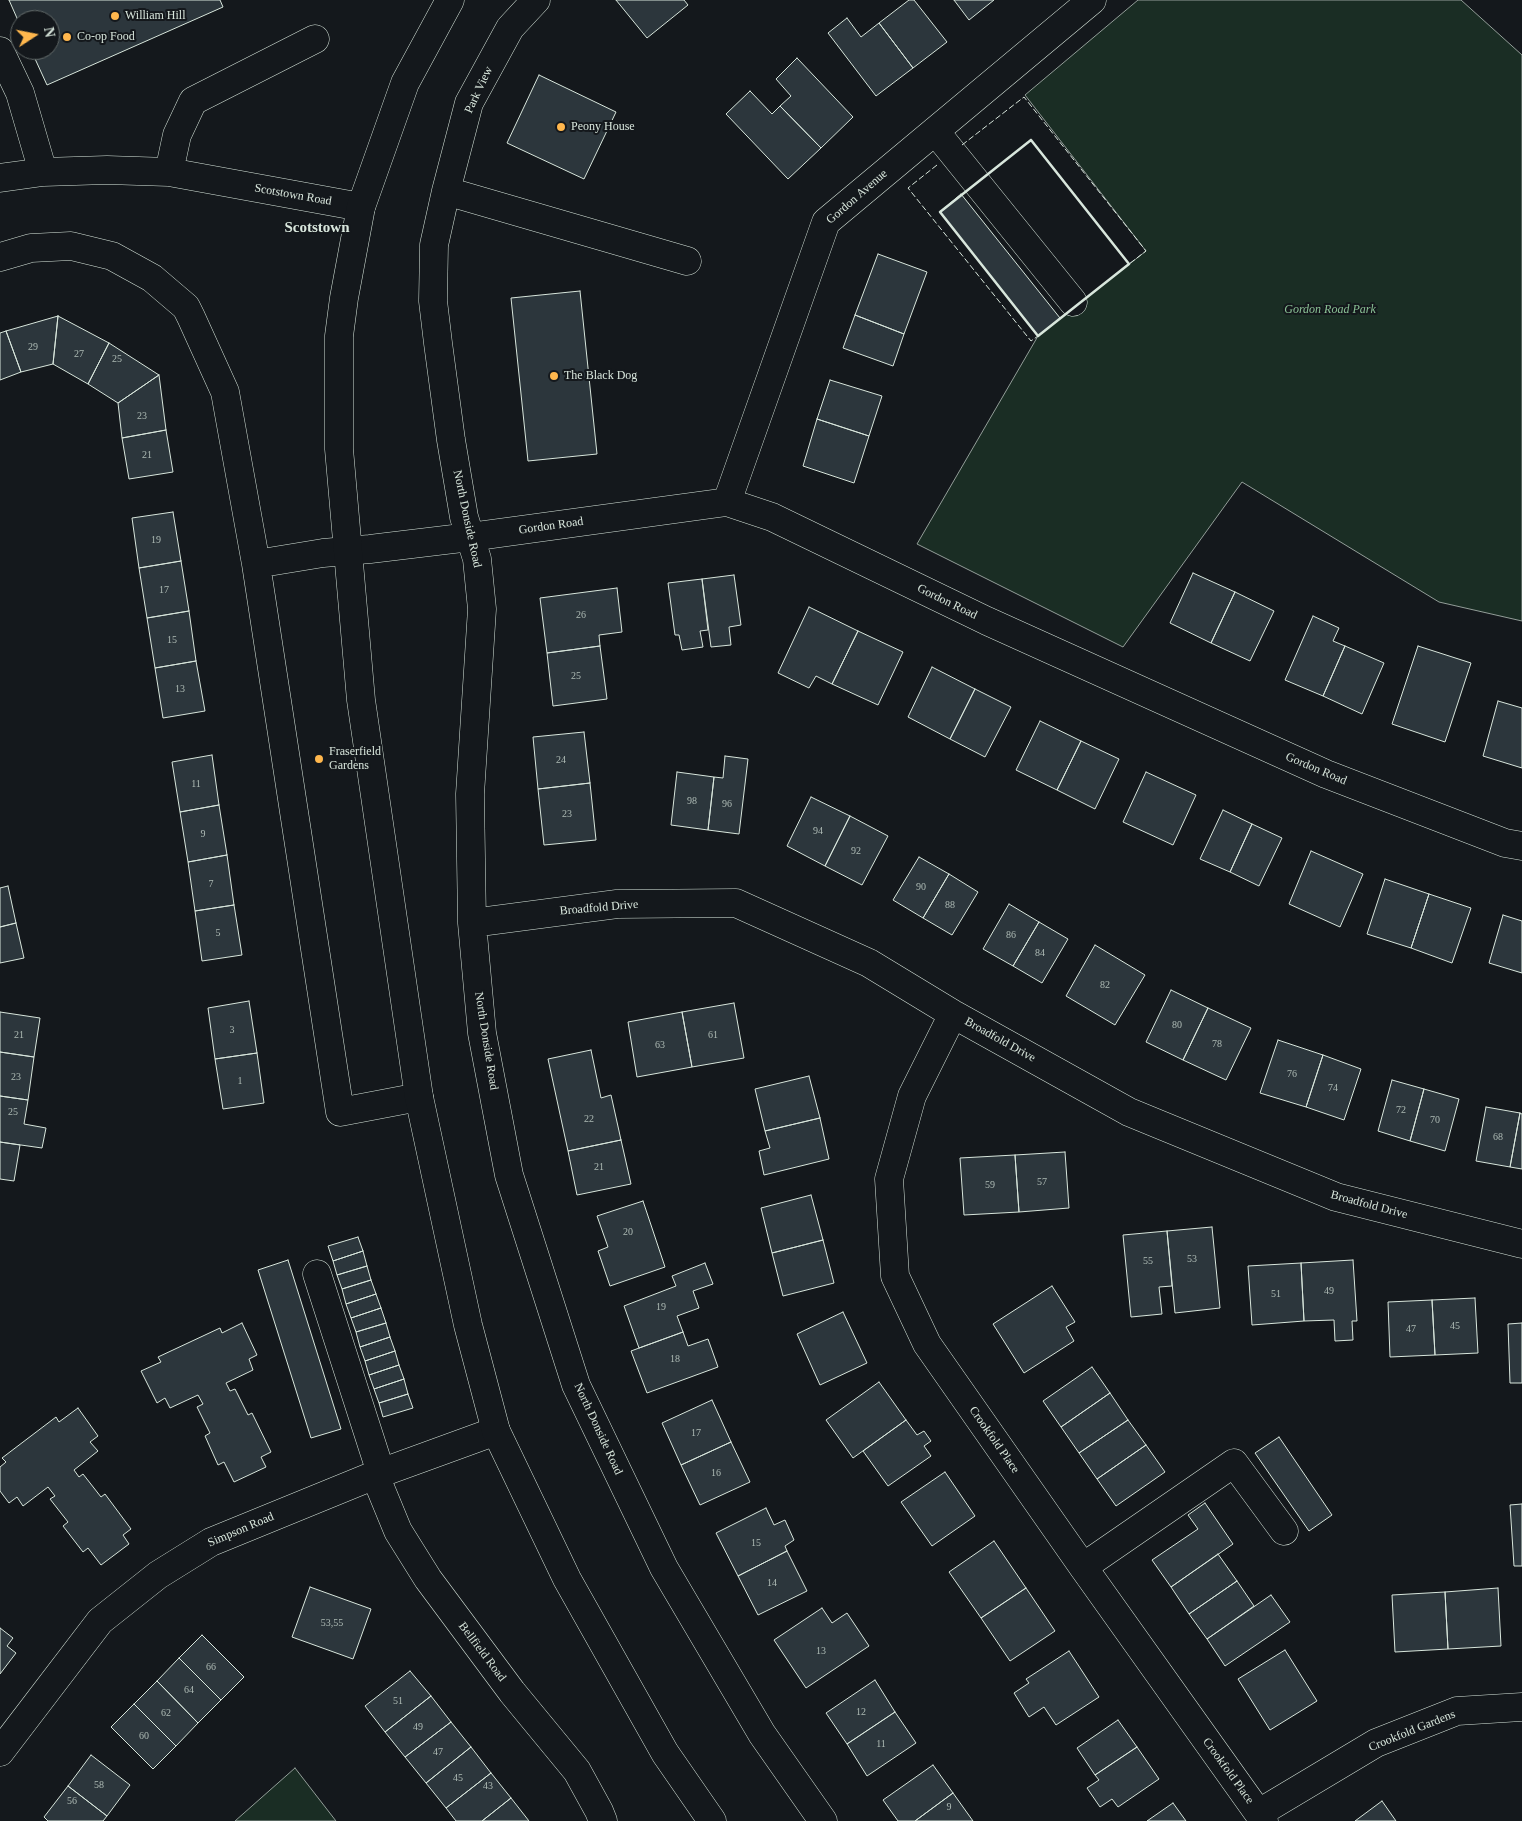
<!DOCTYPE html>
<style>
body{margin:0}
#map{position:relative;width:1522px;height:1821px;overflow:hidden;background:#14181c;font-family:"Times New Roman",serif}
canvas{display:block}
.north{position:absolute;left:10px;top:10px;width:50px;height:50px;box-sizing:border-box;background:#14181c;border:1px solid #626a69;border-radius:50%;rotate:79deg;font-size:14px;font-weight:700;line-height:20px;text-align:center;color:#d8e6dc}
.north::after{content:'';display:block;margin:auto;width:18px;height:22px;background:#ffb74d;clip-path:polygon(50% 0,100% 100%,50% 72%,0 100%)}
</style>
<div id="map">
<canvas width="1522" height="1821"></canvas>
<div class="north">N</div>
</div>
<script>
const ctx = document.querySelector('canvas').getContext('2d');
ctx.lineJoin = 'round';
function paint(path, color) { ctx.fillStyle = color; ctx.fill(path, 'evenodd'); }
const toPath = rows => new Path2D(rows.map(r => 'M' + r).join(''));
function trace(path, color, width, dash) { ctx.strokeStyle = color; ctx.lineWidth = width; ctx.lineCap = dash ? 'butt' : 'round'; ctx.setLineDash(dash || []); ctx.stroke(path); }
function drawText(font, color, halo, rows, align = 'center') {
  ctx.font = font + ' "Times New Roman",serif'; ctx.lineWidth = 4; ctx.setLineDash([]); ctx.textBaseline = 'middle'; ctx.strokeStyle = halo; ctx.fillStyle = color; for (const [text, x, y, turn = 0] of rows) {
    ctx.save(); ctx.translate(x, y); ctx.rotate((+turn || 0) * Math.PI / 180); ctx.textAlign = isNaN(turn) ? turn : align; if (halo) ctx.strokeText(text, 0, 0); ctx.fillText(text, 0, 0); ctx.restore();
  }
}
const green = toPath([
 [1138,0,1461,0,1522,55,1522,621,1439,602,1242,482,1123,647,917,544,1038,336,1146,251,1025,95,1138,0],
 [295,1768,336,1821,235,1821,295,1768]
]);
const building = toPath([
 [9,0,220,0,223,7,47,85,31,50,50,50,50,20,20,20,20,25,9,0],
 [616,0,684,0,688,5,647,38,616,0],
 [909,0,914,0,947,42,913,68,879,23,909,0],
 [954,0,994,0,969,20,954,0],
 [847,18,861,37,879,23,913,68,876,96,828,33,847,18],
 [797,58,853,117,821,148,780,106,791,96,776,79,797,58],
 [539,75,616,112,584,179,507,143,539,75],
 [750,91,772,114,780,106,821,148,788,179,726,114,750,91],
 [961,194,1060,318,1038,336,940,212,961,194],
 [878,254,927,272,904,334,855,315,878,254],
 [580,291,597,454,528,461,511,298,580,291],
 [855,315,904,334,893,366,843,348,855,315],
 [58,316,109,343,88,384,53,364,58,316],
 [58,316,53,364,21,372,6,331,58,316],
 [6,331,21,372,0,380,0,333,6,331],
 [109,343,159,375,118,403,88,384,109,343],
 [159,375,166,430,122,438,118,403,159,375],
 [830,380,882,396,869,436,817,419,830,380],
 [817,419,869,436,854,483,803,466,817,419],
 [166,430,173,472,129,479,122,438,166,430],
 [173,512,181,561,139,568,132,518,173,512],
 [181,561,189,611,147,618,139,568,181,561],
 [1193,573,1235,592,1211,643,1170,623,1193,573],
 [734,575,741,625,729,627,731,645,711,647,702,579,734,575],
 [702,579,708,630,700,631,703,647,682,650,679,635,675,635,668,583,702,579],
 [617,588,622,632,599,635,600,646,547,653,540,598,617,588],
 [1235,592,1274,611,1250,661,1211,643,1235,592],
 [809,607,858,631,832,684,816,676,809,688,778,673,809,607],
 [189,611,196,661,155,668,147,618,189,611],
 [1313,616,1339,628,1333,641,1345,646,1323,696,1285,680,1313,616],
 [858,631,903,652,878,705,832,684,858,631],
 [600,646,607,699,553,706,547,653,600,646],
 [1345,646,1384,663,1362,714,1323,696,1345,646],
 [1418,646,1471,663,1445,742,1392,724,1418,646],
 [196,661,205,711,163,718,155,668,196,661],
 [932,667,975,689,950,739,908,717,932,667],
 [975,689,1011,707,985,757,950,739,975,689],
 [1498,701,1522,708,1522,768,1483,756,1498,701],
 [1040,721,1081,741,1057,790,1016,770,1040,721],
 [584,732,590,783,538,789,533,737,584,732],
 [1081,741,1119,759,1095,809,1057,790,1081,741],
 [212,755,219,805,180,812,172,762,212,755],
 [725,756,748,759,739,834,708,830,714,777,723,778,725,756],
 [677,772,714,777,708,830,671,825,677,772],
 [1146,772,1196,795,1173,845,1123,822,1146,772],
 [590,783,596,840,544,845,538,789,590,783],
 [811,797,850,816,825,866,787,846,811,797],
 [219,805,227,855,188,862,180,812,219,805],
 [1223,810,1252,824,1230,872,1200,859,1223,810],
 [850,816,888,836,862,885,825,866,850,816],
 [1252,824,1282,838,1259,886,1230,872,1252,824],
 [1311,851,1363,874,1340,927,1289,904,1311,851],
 [227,855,234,905,195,911,188,862,227,855],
 [919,857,949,874,923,918,893,900,919,857],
 [949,874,978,892,952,935,923,918,949,874],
 [1385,879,1429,894,1411,948,1367,934,1385,879],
 [8,886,16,923,0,927,0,888,8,886],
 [1429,894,1471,908,1452,963,1411,948,1429,894],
 [1009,904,1039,922,1013,966,983,949,1009,904],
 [234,905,242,955,202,961,195,911,234,905],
 [1503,915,1522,921,1522,973,1489,963,1503,915],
 [1039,922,1068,939,1042,983,1013,966,1039,922],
 [16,923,24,958,0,963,0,927,16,923],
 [1095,945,1145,975,1115,1025,1066,996,1095,945],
 [1171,990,1208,1008,1183,1060,1146,1042,1171,990],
 [249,1001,257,1053,215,1059,208,1008,249,1001],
 [734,1003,744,1058,692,1067,682,1012,734,1003],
 [1208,1008,1251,1028,1226,1080,1183,1060,1208,1008],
 [0,1012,40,1018,34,1057,0,1052,0,1012],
 [682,1012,692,1067,637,1077,628,1022,682,1012],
 [1278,1040,1323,1055,1306,1107,1260,1093,1278,1040],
 [591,1050,601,1098,611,1095,621,1140,568,1151,548,1059,591,1050],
 [0,1052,34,1057,28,1100,0,1096,0,1052],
 [257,1053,264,1103,223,1109,215,1059,257,1053],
 [1323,1055,1361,1069,1344,1120,1306,1107,1323,1055],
 [809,1076,820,1118,765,1131,755,1089,809,1076],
 [1392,1080,1424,1089,1410,1141,1378,1131,1392,1080],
 [1424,1089,1459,1099,1445,1151,1410,1141,1424,1089],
 [0,1096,28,1100,24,1124,46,1128,42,1148,0,1142,0,1096],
 [1486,1107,1520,1113,1510,1167,1476,1161,1486,1107],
 [1520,1113,1522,1114,1522,1169,1510,1167,1520,1113],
 [820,1118,829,1159,764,1175,759,1151,770,1148,765,1131,820,1118],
 [621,1140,631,1184,577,1195,568,1151,621,1140],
 [0,1142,20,1145,14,1181,0,1179,0,1142],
 [1065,1152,1069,1208,1019,1212,1015,1155,1065,1152],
 [1015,1155,1019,1212,964,1215,960,1158,1015,1155],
 [811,1195,823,1240,772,1253,761,1208,811,1195],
 [643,1201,665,1267,610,1286,598,1251,608,1247,597,1216,643,1201],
 [1212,1227,1220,1308,1175,1313,1167,1231,1212,1227],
 [1167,1231,1172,1286,1159,1287,1162,1314,1131,1317,1123,1235,1167,1231],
 [358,1237,363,1251,333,1261,328,1246,358,1237],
 [823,1240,834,1283,783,1296,772,1253,823,1240],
 [363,1251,367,1266,337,1275,333,1261,363,1251],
 [288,1260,341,1429,311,1438,258,1270,288,1260],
 [1353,1260,1357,1321,1352,1321,1353,1340,1335,1341,1334,1320,1304,1321,1301,1263,1353,1260],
 [705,1263,713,1284,693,1291,699,1308,677,1316,683,1332,639,1348,624,1306,676,1286,672,1276,705,1263],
 [1301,1263,1304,1321,1252,1325,1248,1266,1301,1263],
 [367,1266,371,1280,342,1289,337,1275,367,1266],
 [371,1280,376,1294,346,1304,342,1289,371,1280],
 [1052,1286,1075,1322,1066,1327,1074,1341,1024,1373,993,1324,1052,1286],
 [376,1294,381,1308,351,1318,346,1304,376,1294],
 [1475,1298,1478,1353,1435,1355,1432,1300,1475,1298],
 [1432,1300,1435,1355,1390,1357,1388,1302,1432,1300],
 [381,1308,386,1323,356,1332,351,1318,381,1308],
 [843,1312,867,1363,820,1385,797,1334,843,1312],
 [242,1323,257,1355,249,1359,253,1370,226,1383,230,1391,235,1389,248,1415,252,1413,271,1452,261,1457,266,1467,234,1482,224,1462,218,1465,205,1436,210,1433,197,1407,203,1404,198,1395,170,1408,165,1398,157,1403,141,1371,161,1362,158,1357,220,1328,222,1333,242,1323],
 [386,1323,390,1337,360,1347,356,1332,386,1323],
 [1522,1323,1522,1383,1510,1383,1508,1324,1522,1323],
 [683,1332,688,1346,708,1339,718,1367,647,1393,631,1351,683,1332],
 [390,1337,395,1351,365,1361,360,1347,390,1337],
 [395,1351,399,1365,369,1375,365,1361,395,1351],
 [399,1365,404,1379,374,1389,369,1375,399,1365],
 [1092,1367,1110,1393,1061,1427,1043,1401,1092,1367],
 [404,1379,408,1394,379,1403,374,1389,404,1379],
 [879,1382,906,1420,853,1458,826,1420,879,1382],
 [1110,1393,1128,1420,1079,1453,1061,1427,1110,1393],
 [408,1394,413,1408,383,1417,379,1403,408,1394],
 [712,1400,731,1442,681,1465,662,1423,712,1400],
 [78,1408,98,1436,90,1442,98,1451,74,1470,79,1477,83,1474,101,1497,105,1494,131,1529,123,1535,129,1544,101,1565,88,1548,83,1552,63,1526,68,1522,50,1499,55,1496,48,1487,23,1506,17,1497,9,1503,0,1491,0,1467,6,1462,2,1458,56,1417,59,1422,78,1408],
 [906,1420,917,1435,924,1431,931,1441,924,1446,931,1456,888,1486,863,1451,906,1420],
 [1128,1420,1146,1445,1097,1479,1079,1453,1128,1420],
 [1279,1437,1332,1515,1309,1531,1255,1453,1279,1437],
 [731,1442,750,1482,700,1505,681,1465,731,1442],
 [1146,1445,1165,1472,1116,1506,1097,1479,1146,1445],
 [945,1472,975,1516,932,1546,901,1502,945,1472],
 [1205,1503,1233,1544,1171,1587,1152,1560,1198,1529,1188,1515,1205,1503],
 [1522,1504,1522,1566,1514,1566,1510,1505,1522,1504],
 [766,1508,774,1525,785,1520,794,1540,785,1546,787,1551,738,1576,716,1533,766,1508],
 [994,1541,1026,1588,981,1618,949,1572,994,1541],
 [787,1551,807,1591,758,1615,738,1576,787,1551],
 [1218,1554,1237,1581,1189,1614,1171,1587,1218,1554],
 [1237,1581,1254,1606,1207,1639,1189,1614,1237,1581],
 [310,1587,371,1609,353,1659,292,1637,310,1587],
 [1026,1588,1055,1631,1010,1661,981,1618,1026,1588],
 [1498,1588,1501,1646,1448,1649,1445,1592,1498,1588],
 [1445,1592,1448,1649,1395,1652,1392,1595,1445,1592],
 [1271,1595,1290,1622,1225,1666,1207,1639,1271,1595],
 [822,1608,832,1623,847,1613,869,1646,806,1688,774,1640,822,1608],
 [0,1628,13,1638,7,1646,16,1653,0,1674,0,1628],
 [202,1635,244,1677,221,1700,179,1658,202,1635],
 [1285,1650,1317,1701,1270,1730,1238,1679,1285,1650],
 [1069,1651,1099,1697,1056,1725,1044,1707,1029,1717,1014,1693,1029,1683,1026,1679,1069,1651],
 [179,1658,221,1700,198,1723,157,1681,179,1658],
 [410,1671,431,1696,385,1732,365,1706,410,1671],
 [875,1680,895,1712,847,1744,826,1713,875,1680],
 [157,1681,198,1723,176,1746,134,1704,157,1681],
 [431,1696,451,1722,405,1757,385,1732,431,1696],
 [134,1704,176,1746,153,1769,111,1727,134,1704],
 [895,1712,916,1743,867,1776,847,1744,895,1712],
 [1118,1720,1137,1747,1095,1775,1077,1748,1118,1720],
 [451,1722,471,1747,426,1783,405,1757,451,1722],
 [471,1747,491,1773,446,1808,426,1783,471,1747],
 [1137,1747,1159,1779,1118,1807,1112,1799,1100,1807,1087,1788,1099,1780,1095,1775,1137,1747],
 [91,1755,130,1785,107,1816,68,1786,91,1755],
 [933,1765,953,1793,915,1821,898,1821,883,1800,933,1765],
 [491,1773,511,1798,482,1821,456,1821,446,1808,491,1773],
 [68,1786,107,1816,103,1821,48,1821,44,1817,68,1786],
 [953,1793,973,1821,915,1821,953,1793],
 [511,1798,529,1821,482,1821,511,1798],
 [1382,1801,1396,1821,1355,1821,1382,1801],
 [1173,1803,1186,1821,1147,1821,1173,1803]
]);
const minor = toPath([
 [536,0,510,28,469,103,446,191,434,245,433,301,438,343,451,440,464,517,477,559,482,609,470,794,472,923,482,1033,509,1175,576,1385,664,1568,762,1734,823,1821],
 [0,51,20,93,43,172],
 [935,131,1073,302],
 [169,172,177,135,193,101,315,39],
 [0,178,43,172,107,170,169,172,361,207],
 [446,191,687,261],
 [0,257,31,248,71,246,112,256,152,278,186,307,191,317,225,392,256,564,340,1112,419,1097],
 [727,502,826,222,1092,0],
 [256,564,323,553,370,549,470,537,727,502,772,517,987,621,1326,774,1505,843,1522,846],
 [472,923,617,904,736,903,869,963,953,1014,1129,1112,1336,1197,1522,1244],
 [953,1014,912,1096,889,1179,895,1276,927,1344,1083,1567,1264,1821],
 [317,1274,381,1473],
 [375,1475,398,1531,428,1579,512,1692,577,1771,599,1811,603,1821],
 [1083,1567,1234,1463,1284,1531],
 [0,1752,100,1621,158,1575,211,1542,375,1475,496,1431],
 [1259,1813,1376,1743,1457,1711,1522,1707]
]);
const major = toPath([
 [450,0,405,83,361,207,344,298,339,336,339,449,361,700,419,1097,468,1325,496,1431,567,1579,665,1753,712,1821]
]);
const fence = toPath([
 [962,145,1024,97,1146,251,1129,264],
 [937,165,908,188,1031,341,1038,336]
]);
const wall = toPath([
 [1031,140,1129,264,1038,336,940,212,1031,140]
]);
const markers = [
 [115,16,5,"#ffb74d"],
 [67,37,5,"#ffb74d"],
 [561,127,5,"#ffb74d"],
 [554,376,5,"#ffb74d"],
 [319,759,5,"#ffb74d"]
];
const numberNames = [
 ["29",33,347],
 ["27",79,354],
 ["25",117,359],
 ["23",142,416],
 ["21",147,455],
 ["19",156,540],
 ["17",164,590],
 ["26",581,615],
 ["15",172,640],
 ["25",576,676],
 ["13",180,689],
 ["24",561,760],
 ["11",196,784],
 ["98",692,801],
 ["96",727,804],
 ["23",567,814],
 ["94",818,831],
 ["9",203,834],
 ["92",856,851],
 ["7",211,884],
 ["90",921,887],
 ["88",950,905],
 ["5",218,933],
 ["86",1011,935],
 ["84",1040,953],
 ["82",1105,985],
 ["80",1177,1025],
 ["3",232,1030],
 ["21",19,1035],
 ["61",713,1035],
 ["78",1217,1044],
 ["63",660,1045],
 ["76",1292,1074],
 ["23",16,1077],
 ["1",240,1081],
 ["74",1333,1088],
 ["72",1401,1110],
 ["25",13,1112],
 ["22",589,1119],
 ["70",1435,1120],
 ["68",1498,1137],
 ["21",599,1167],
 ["57",1042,1182],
 ["59",990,1185],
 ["20",628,1232],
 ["53",1192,1259],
 ["55",1148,1261],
 ["49",1329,1291],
 ["51",1276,1294],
 ["19",661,1307],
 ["45",1455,1326],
 ["47",1411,1329],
 ["18",675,1359],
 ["17",696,1433],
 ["16",716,1473],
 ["15",756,1543],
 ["14",772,1583],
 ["53,55",332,1623],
 ["13",821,1651],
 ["66",211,1667],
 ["64",189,1690],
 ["51",398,1701],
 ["12",861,1712],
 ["62",166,1713],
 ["49",418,1727],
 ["60",144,1736],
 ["11",881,1744],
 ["47",438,1752],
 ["45",458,1778],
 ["58",99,1785],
 ["43",488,1786],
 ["56",72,1801],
 ["9",949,1807]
];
const poiNames = [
 ["William Hill",125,16],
 ["Co-op Food",77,37],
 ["Peony House",571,127],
 ["The Black Dog",564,376],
 ["Fraserfield",329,752],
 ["Gardens",329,766]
];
const streetNames = [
 ["Park View",479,90,-65],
 ["Scotstown Road",293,195,10],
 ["Gordon Avenue",857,197,-41],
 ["North Donside Road",467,519,78],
 ["Gordon Road",551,526,-8],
 ["Gordon Road",947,602,26],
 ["Gordon Road",1316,769,23],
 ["Broadfold Drive",599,908,-5],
 ["Broadfold Drive",1000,1040,29],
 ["North Donside Road",486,1041,81],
 ["Broadfold Drive",1369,1205,15],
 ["North Donside Road",598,1429,65],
 ["Crookfold Place",994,1440,55],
 ["Simpson Road",241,1530,-23],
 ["Bellfield Road",482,1652,53],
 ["Crookfold Gardens",1412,1731,-22],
 ["Crookfold Place",1228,1771,54]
];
const parkNames = [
 ["Gordon Road Park",1330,310]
];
const quarterNames = [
 ["Scotstown",317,228]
];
paint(green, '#1a2d24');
trace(green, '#939e99', 1);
paint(building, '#2c363c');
trace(building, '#d8e6dc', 1);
trace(minor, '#d8e6dc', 29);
trace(major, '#d8e6dc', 29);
trace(minor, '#14181c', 28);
trace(major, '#14181c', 28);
trace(fence, '#d8e6dc', 1, [6, 2.5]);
trace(wall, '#d8e6dc', 2.5);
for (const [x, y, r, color] of markers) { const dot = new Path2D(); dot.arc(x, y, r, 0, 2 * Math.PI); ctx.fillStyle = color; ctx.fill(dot); trace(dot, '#14181c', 2); }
drawText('10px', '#adbab4', null, numberNames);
drawText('12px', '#d8e6dc', '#14181c', poiNames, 'left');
drawText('12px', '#d8e6dc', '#14181c', streetNames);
drawText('italic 12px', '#8ac095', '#14181c', parkNames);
drawText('bold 15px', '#d8e6dc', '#14181c', quarterNames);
</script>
